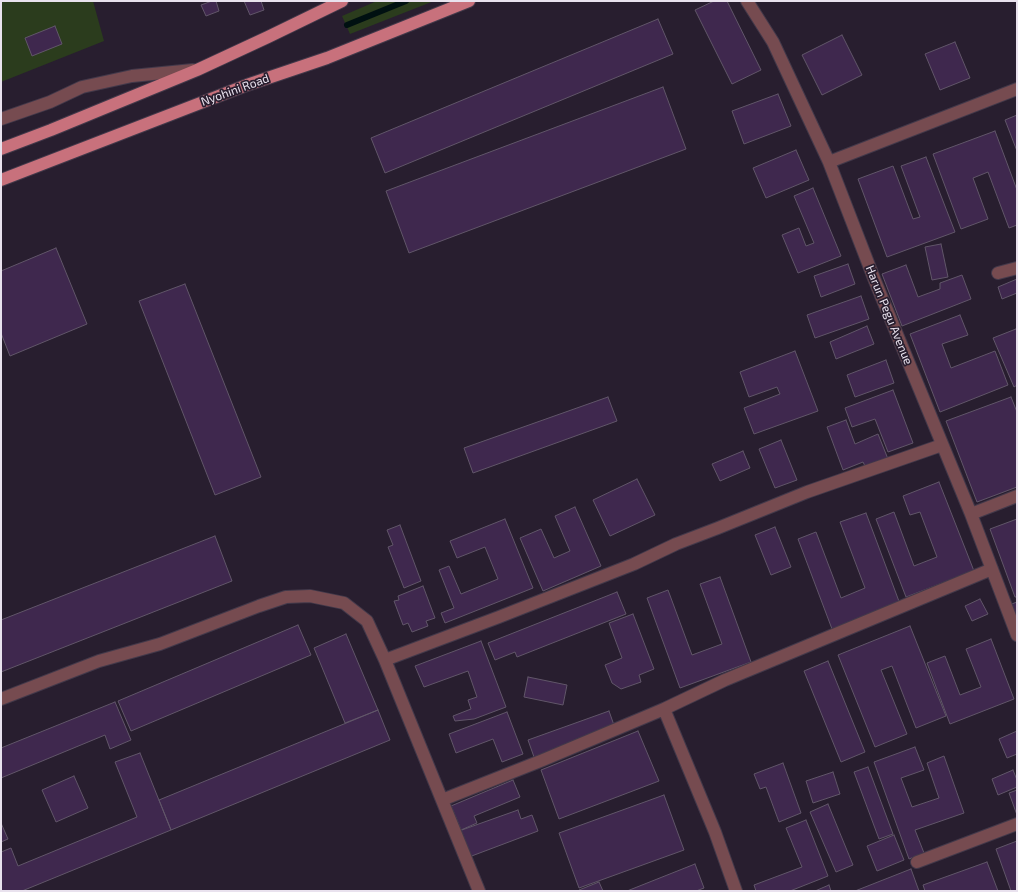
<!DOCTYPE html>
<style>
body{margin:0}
#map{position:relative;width:1018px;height:892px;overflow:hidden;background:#281e2f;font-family:"Exo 2",sans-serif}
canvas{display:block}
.frame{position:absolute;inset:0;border:2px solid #e9e2ee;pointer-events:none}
</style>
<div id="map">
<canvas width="1018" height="892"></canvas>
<div class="frame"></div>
</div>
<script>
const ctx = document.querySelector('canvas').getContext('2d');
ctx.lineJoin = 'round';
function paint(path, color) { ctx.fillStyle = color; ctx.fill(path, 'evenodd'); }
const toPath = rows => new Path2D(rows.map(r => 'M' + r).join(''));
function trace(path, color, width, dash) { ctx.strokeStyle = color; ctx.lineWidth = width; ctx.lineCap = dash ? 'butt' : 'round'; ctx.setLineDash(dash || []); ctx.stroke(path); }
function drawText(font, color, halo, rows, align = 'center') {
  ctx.font = font + ' "Exo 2",sans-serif'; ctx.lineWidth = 3.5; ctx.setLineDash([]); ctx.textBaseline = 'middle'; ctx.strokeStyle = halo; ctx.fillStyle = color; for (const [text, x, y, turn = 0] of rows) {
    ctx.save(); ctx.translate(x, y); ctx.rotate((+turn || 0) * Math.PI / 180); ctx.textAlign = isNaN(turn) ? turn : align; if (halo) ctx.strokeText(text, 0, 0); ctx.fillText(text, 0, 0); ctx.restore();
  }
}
const green = toPath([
 [1,1,93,1,104,41,1,82],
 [377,1,434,1,350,34,342,16]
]);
const stream = toPath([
 [347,25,406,1]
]);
const building = toPath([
 [212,1,216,1,219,11,206,16,201,5,212,1],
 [244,1,261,1,264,10,250,15,244,1],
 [714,1,727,1,761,70,732,84,695,10,714,1],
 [658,19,673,54,385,173,371,138,658,19],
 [55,26,62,44,32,56,25,38,55,26],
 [842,35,862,75,822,95,802,55,842,35],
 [955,42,970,78,940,90,925,54,955,42],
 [663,87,686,149,409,253,386,191,663,87],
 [778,94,791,126,744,144,732,111,778,94],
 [1017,115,1017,151,1005,120,1017,115],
 [995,131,1017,190,1017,225,1009,228,988,172,973,178,988,219,961,229,933,154,995,131],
 [796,150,809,180,766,198,753,168,796,150],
 [926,157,955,232,887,257,858,179,893,166,913,219,920,217,901,166,926,157],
 [813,188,841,256,798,273,782,235,799,228,806,246,814,243,794,196,813,188],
 [941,244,948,277,932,280,925,247,941,244],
 [56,248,87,324,10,356,1,333,1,271,56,248],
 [848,264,855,284,821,297,814,276,848,264],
 [906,265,918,297,940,289,940,283,962,275,971,299,902,326,882,274,906,265],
 [1017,279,1017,293,1002,299,998,287,1017,279],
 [185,284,261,477,215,495,139,301,185,284],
 [861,296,869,319,815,338,807,315,861,296],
 [960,315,968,335,942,344,951,368,995,351,1008,385,940,412,910,334,960,315],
 [867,326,874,344,836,359,830,342,867,326],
 [1016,329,1017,332,1017,385,1014,387,993,338,1016,329],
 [795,351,818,411,754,434,744,408,780,394,777,387,749,397,740,372,795,351],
 [886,360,894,383,855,397,847,375,886,360],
 [893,390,913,443,888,452,875,419,852,427,845,408,893,390],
 [608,397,617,421,473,473,464,448,608,397],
 [1011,397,1017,412,1017,487,977,502,946,421,1011,397],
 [846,420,855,444,878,434,888,459,866,468,863,462,843,470,827,427,846,420],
 [781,440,797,480,775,488,759,449,781,440],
 [743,451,750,468,720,481,712,464,743,451],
 [637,479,655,515,610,536,593,500,637,479],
 [939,482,974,571,906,597,876,519,894,512,914,566,937,557,920,512,910,515,903,496,939,482],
 [575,507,601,566,543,591,520,538,541,529,554,558,570,551,555,516,575,507],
 [866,513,900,604,832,629,798,539,816,532,841,598,865,588,840,522,866,513],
 [505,519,533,588,445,623,441,613,454,608,439,570,449,566,461,594,498,579,485,547,457,558,450,541,505,519],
 [1017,519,1017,597,1015,597,990,529,1017,519],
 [400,525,421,581,404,588,388,547,393,545,387,530,400,525],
 [775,527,791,567,771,575,755,535,775,527],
 [215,536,232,581,1,672,1,620,215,536],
 [720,577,751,662,680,688,647,598,668,590,692,655,722,644,700,584,720,577],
 [423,586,435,618,426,621,428,626,412,632,408,623,403,625,394,601,399,600,398,596,423,586],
 [617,592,626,614,517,657,515,652,495,660,488,643,617,592],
 [980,599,988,614,972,621,965,606,980,599],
 [1017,602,1017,634,1009,605,1017,602],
 [633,614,654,669,639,675,641,682,621,689,612,683,605,665,622,658,609,623,633,614],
 [298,625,311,655,131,731,118,701,298,625],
 [910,626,946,716,916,728,892,666,881,670,907,734,875,747,838,655,910,626],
 [346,634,378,710,345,723,314,648,346,634],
 [991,639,1014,699,950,724,927,663,945,656,960,695,981,687,966,649,991,639],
 [481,641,506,707,474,719,455,721,453,716,471,709,468,700,477,697,468,671,424,687,415,666,481,641],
 [828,661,865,752,841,762,804,671,828,661],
 [528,677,567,685,563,705,524,697,528,677],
 [115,702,131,740,110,749,105,735,1,778,1,748,115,702],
 [378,710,390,740,171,830,159,800,378,710],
 [609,711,615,728,534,757,528,740,609,711],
 [507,712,523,754,502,762,493,739,456,753,449,734,507,712],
 [638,731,659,781,559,819,541,770,638,731],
 [1017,731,1017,754,1007,758,999,739,1017,731],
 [915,747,924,770,901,778,912,807,939,798,927,763,944,756,964,813,915,830,924,853,909,859,874,762,915,747],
 [140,753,171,830,22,891,1,891,1,852,11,848,18,866,137,817,115,762,140,753],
 [783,763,801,813,779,822,766,787,760,789,754,774,783,763],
 [868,767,893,834,879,839,854,772,868,767],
 [1013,770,1017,780,1017,787,998,795,992,779,1013,770],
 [833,772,840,794,813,803,806,781,833,772],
 [74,776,88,808,56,822,42,790,74,776],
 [513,780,520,797,474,816,477,823,461,830,451,806,513,780],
 [1017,790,1017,815,1009,793,1017,790],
 [664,795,684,850,579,888,559,833,664,795],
 [828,804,853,865,836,872,810,812,828,804],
 [518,810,521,819,532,815,538,831,469,857,459,831,518,810],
 [806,820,828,876,790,891,756,891,754,885,802,867,786,828,806,820],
 [1,823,8,839,1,842,1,823],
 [894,835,904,860,877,871,867,846,894,835],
 [1017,841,1017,891,1011,891,996,849,1017,841],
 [987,862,998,891,925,891,923,885,987,862],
 [695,864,704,888,696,891,627,891,695,864],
 [911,869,919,891,855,891,911,869],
 [599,882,603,891,580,891,579,890,599,882],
 [829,885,831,891,815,891,829,885]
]);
const minor = toPath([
 [747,1,773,42,829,162,875,281,971,514,1017,635],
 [1,119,50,102,82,87,132,76,193,70],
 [829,162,1017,89],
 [998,273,1017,268],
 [971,514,1017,496],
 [385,660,499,617,634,564,676,544,718,528,807,492,942,445],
 [1,699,99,661,160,644,259,606,286,597,310,596,344,603,367,621,385,660,479,891],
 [664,709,715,832,736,891],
 [442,800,543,760,664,709,725,680,992,569],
 [917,862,1017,824]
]);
const major = toPath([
 [1,149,51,130,197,70,268,37,342,1],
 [1,180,247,85,327,58,469,1]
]);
const streetNames = [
 ["Nyohini Road",235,90,-20],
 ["Harun Pegu Avenue",889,315,68]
];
paint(green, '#2b3c1d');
trace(stream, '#001011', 6);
paint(building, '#3f284e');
trace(building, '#615669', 1);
trace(minor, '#43394a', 14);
trace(major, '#43394a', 14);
trace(minor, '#764b50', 12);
trace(major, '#c8717c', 12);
drawText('12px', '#e9e2ee', '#281e2f', streetNames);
</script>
